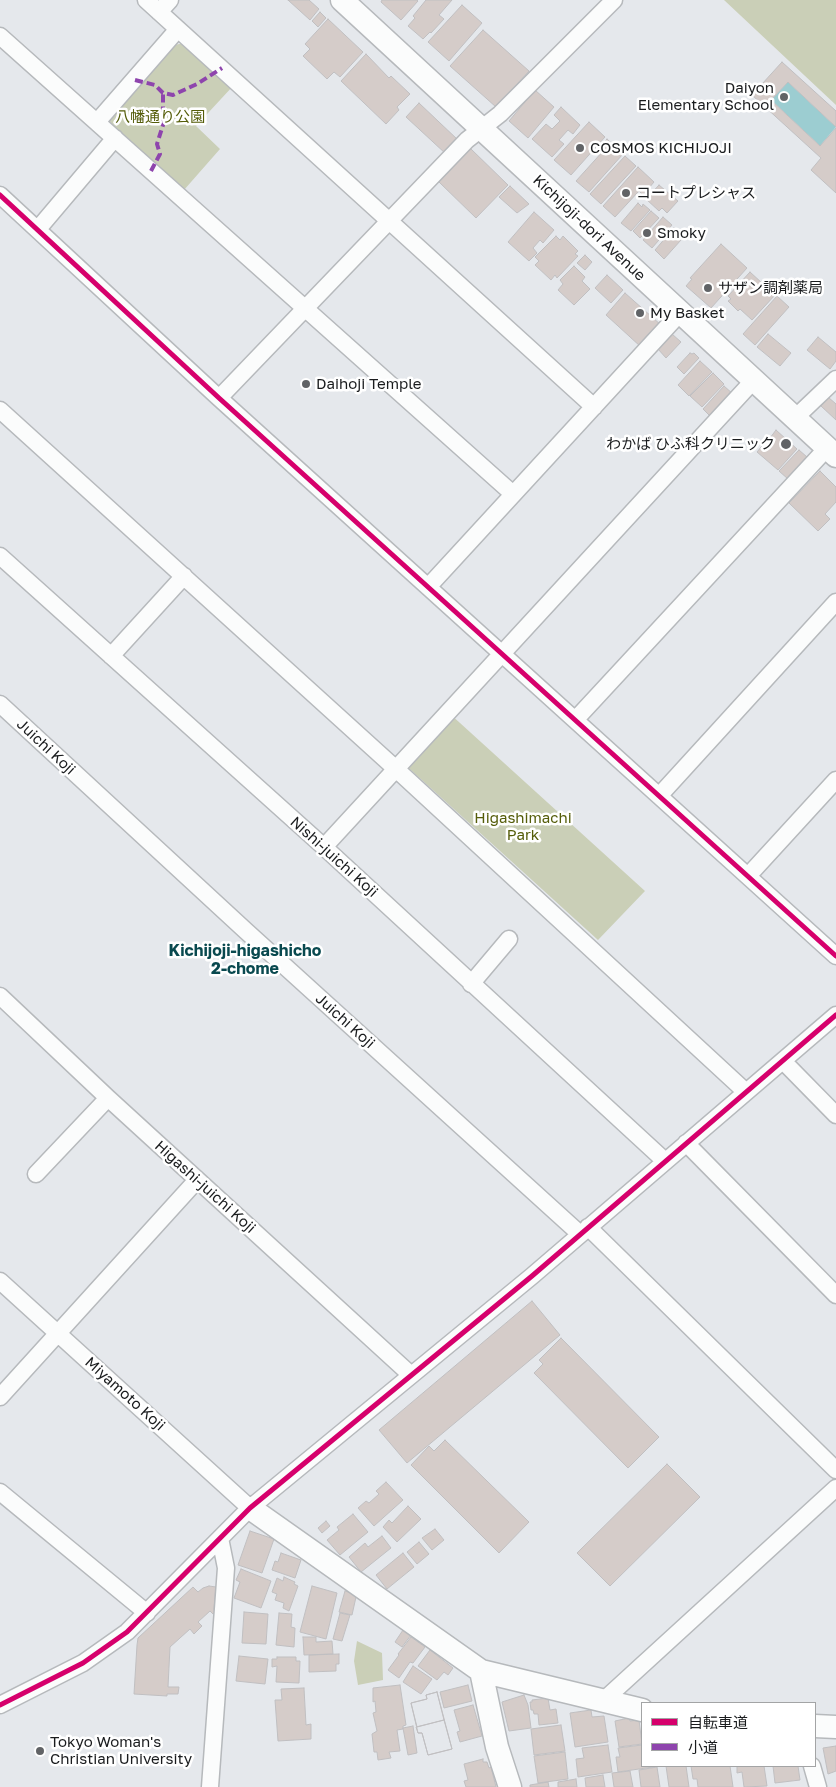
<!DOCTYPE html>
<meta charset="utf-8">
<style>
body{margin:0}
#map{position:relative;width:836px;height:1787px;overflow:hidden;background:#e5e8ec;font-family:"Golos Text","Noto Sans JP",sans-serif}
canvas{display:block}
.legend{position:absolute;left:641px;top:1702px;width:175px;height:65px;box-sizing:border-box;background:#fff;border:1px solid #a3a4a5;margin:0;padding:6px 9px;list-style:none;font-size:15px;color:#1a1c1e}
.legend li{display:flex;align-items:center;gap:10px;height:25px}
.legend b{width:25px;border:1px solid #a3a4a5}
</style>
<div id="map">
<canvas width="836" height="1787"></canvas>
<ul class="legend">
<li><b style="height:6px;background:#d6006c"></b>自転車道</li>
<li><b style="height:6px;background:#8e44ad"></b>小道</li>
</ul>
</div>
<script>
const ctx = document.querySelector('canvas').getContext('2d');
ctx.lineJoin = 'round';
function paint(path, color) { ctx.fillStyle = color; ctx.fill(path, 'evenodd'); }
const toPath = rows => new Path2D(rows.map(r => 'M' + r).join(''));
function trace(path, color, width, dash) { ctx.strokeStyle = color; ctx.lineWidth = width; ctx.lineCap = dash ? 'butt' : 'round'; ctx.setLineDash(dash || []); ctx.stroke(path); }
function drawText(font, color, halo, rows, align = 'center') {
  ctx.font = font + ' "Golos Text","Noto Sans JP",sans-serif'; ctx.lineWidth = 5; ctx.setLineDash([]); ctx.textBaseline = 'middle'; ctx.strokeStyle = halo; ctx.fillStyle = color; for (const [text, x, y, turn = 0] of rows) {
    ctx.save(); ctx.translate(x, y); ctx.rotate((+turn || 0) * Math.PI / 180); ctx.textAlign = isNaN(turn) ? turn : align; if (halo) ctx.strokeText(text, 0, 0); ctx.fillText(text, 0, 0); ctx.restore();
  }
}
const green = toPath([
 [724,0,836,0,836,105],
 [185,43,233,86,196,126,220,149,184,190,109,121,174,45],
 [449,713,645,891,598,940,402,762],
 [357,1641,382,1653,383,1680,358,1685,354,1661]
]);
const water = toPath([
 [788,82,836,127,820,146,771,100]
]);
const building = toPath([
 [288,0,309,0,319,9,310,20,288,0],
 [382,0,417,0,418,1,401,20,381,2,382,0],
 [426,0,452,0,439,15,444,19,431,33,430,32,423,39,408,26,415,18,413,16,426,0],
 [462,5,482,23,449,61,428,42,462,5],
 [320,12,326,18,318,27,312,21,320,12],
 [328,19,363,52,340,77,334,72,327,79,303,56,310,49,305,44,328,19],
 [483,30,529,71,496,107,450,66,483,30],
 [366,54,389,78,391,76,410,94,397,107,399,110,386,124,341,81,366,54],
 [782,62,836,111,836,127,788,82,771,100,820,146,836,128,836,193,811,170,821,158,752,95,782,62],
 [535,90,554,107,528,138,509,121,535,90],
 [419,103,458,140,446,154,406,117,419,103],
 [561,107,580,125,573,134,568,130,559,140,564,144,552,157,532,139,546,124,552,129,560,121,554,115,561,107],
 [589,122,605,137,571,175,554,160,589,122],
 [607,139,623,154,589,192,576,181,604,150,600,146,607,139],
 [470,148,508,185,476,218,439,182,470,148],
 [625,156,636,166,601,204,590,194,625,156],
 [638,167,654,182,643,195,639,191,615,217,603,206,638,167],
 [659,185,678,201,667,213,662,208,659,211,646,199,659,185],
 [510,186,529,204,517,213,499,197,510,186],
 [638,203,642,207,643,204,650,210,631,231,621,223,638,203],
 [651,211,659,218,640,238,633,231,651,211],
 [534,212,554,230,543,243,540,240,533,248,537,253,529,261,508,242,534,212],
 [663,217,672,225,652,248,643,240,663,217],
 [674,228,677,231,674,234,681,240,664,259,655,250,674,228],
 [556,236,560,240,563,236,578,251,575,254,578,256,557,278,555,275,551,280,535,265,539,261,535,257,556,236],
 [721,244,747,268,711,308,686,286,692,279,690,278,721,244],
 [585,255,592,262,585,270,577,263,585,255],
 [574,266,585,277,582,281,590,289,574,305,558,290,563,284,560,280,574,266],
 [750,272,775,295,752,320,740,309,738,311,728,301,731,299,728,296,750,272],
 [607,275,623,290,611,303,595,288,607,275],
 [625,293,661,325,641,347,606,315,625,293],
 [777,296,789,307,755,345,743,334,777,296],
 [672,334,681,342,666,358,658,349,672,334],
 [768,334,791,353,780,366,757,347,768,334],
 [818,337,836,352,836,361,830,369,807,350,818,337],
 [690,353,692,354,694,353,699,358,684,374,677,367,690,353],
 [700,361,712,372,689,396,678,385,700,361],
 [713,373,724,384,702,407,690,396,713,373],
 [724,386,733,394,711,417,703,409,724,386],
 [828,397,836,404,836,420,821,406,828,397],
 [776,430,797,449,778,470,757,452,762,446,765,449,772,441,770,438,776,430],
 [799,450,807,457,788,479,779,471,799,450],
 [820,471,836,487,836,502,825,514,830,519,818,531,789,503,820,471],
 [532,1301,560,1335,407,1463,379,1430,532,1301],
 [561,1338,659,1437,628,1468,534,1373,543,1364,539,1360,561,1338],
 [445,1440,529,1522,499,1553,411,1465,429,1446,434,1451,445,1440],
 [667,1464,700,1497,610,1586,577,1553,667,1464],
 [386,1482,403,1500,374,1526,358,1508,366,1501,369,1503,379,1494,376,1491,386,1482],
 [408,1506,421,1519,397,1542,383,1527,389,1520,392,1523,408,1506],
 [353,1514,368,1532,340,1555,327,1540,339,1530,337,1527,353,1514],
 [326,1521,330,1526,322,1533,318,1528,326,1521],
 [435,1529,444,1540,432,1550,422,1538,435,1529],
 [250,1531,274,1539,262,1573,238,1565,250,1531],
 [382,1536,391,1548,361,1572,349,1557,365,1543,368,1547,382,1536],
 [419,1542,429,1554,417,1564,407,1552,419,1542],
 [281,1553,301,1560,295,1578,272,1570,275,1561,278,1562,281,1553],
 [403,1553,414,1567,387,1589,376,1575,403,1553],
 [241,1569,271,1581,261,1608,234,1598,240,1582,236,1580,241,1569],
 [284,1577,295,1582,294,1584,298,1586,289,1611,283,1608,284,1603,275,1600,277,1594,272,1592,277,1578,283,1581,284,1577],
 [209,1586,216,1587,214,1609,216,1614,213,1614,210,1611,198,1622,202,1626,194,1634,190,1629,170,1647,168,1687,179,1687,178,1694,167,1694,167,1696,134,1694,137,1645,138,1638,193,1587,198,1592,203,1588,209,1586],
 [312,1586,337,1593,326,1639,300,1632,312,1586],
 [345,1591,352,1593,356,1597,352,1615,339,1612,345,1591],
 [244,1612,268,1614,266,1644,242,1643,244,1612],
 [279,1613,292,1614,291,1627,295,1628,294,1647,276,1645,279,1613],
 [340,1613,350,1615,342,1641,333,1639,340,1613],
 [403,1630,411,1635,402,1647,395,1642,403,1630],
 [303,1637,316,1637,316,1642,332,1641,333,1654,304,1655,303,1637],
 [411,1637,425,1647,413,1663,410,1662,399,1678,388,1670,399,1655,398,1654,411,1637],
 [430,1650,453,1668,448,1675,444,1672,437,1680,418,1666,430,1650],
 [339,1654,339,1664,336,1664,336,1671,309,1672,309,1655,339,1654],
 [239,1656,268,1659,265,1684,236,1681,239,1656],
 [277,1657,296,1657,296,1661,300,1661,299,1683,276,1682,277,1666,272,1667,272,1659,277,1659,277,1657],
 [413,1666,432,1679,421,1694,403,1682,413,1666],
 [400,1685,406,1725,403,1726,403,1729,397,1730,400,1751,389,1752,391,1758,378,1760,377,1752,374,1752,372,1734,377,1731,373,1713,376,1712,375,1701,373,1702,373,1688,400,1685],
 [468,1685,472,1701,444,1708,440,1692,468,1685],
 [304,1688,306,1725,311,1724,311,1739,278,1741,275,1700,282,1700,281,1689,304,1688],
 [437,1692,452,1749,428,1755,422,1733,418,1733,411,1703,427,1699,426,1695,437,1692],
 [437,1692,444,1720,417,1727,411,1703,427,1699,426,1695,437,1692],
 [524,1695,528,1705,531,1728,509,1731,502,1702,524,1695],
 [548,1698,550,1710,556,1709,558,1723,539,1725,538,1714,534,1714,533,1710,531,1710,530,1702,532,1702,532,1700,548,1698],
 [473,1705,482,1736,460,1742,457,1732,460,1731,454,1710,473,1705],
 [591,1710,592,1717,604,1716,608,1742,575,1747,570,1713,591,1710],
 [629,1718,630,1721,639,1720,642,1744,619,1747,615,1721,629,1718],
 [444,1720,452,1749,428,1755,422,1733,418,1733,416,1727,444,1720],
 [561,1725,565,1751,534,1755,531,1729,561,1725],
 [413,1726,417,1753,408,1755,403,1728,413,1726],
 [608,1745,612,1772,578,1777,576,1759,584,1758,582,1748,608,1745],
 [642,1745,642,1766,653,1767,618,1772,616,1757,620,1757,618,1748,642,1745],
 [836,1746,836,1771,828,1774,823,1748,836,1746],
 [565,1752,568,1779,538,1783,534,1756,565,1752],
 [483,1759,483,1762,487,1762,489,1768,491,1767,496,1787,466,1787,464,1781,468,1780,464,1764,483,1759],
 [666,1766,686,1766,689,1787,669,1787,666,1766],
 [691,1766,730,1766,733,1787,698,1787,697,1779,693,1779,691,1766],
 [737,1766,764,1766,767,1786,744,1787,742,1772,737,1773,737,1766],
 [773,1766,798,1766,800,1780,775,1783,773,1766],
 [657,1767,660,1787,641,1787,639,1770,657,1767],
 [630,1771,633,1787,614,1787,612,1773,630,1771],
 [603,1775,605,1787,586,1787,585,1778,603,1775],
 [576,1779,577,1787,558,1787,558,1782,576,1779],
 [548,1782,549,1787,530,1787,530,1785,548,1782]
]);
const street = toPath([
 [146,0,594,407],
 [159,12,170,0],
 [0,36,513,494],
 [97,122,178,29],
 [0,195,219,398,836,956],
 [38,229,115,138],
 [219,398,467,140,500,114,614,0],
 [0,410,396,769,746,1092],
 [795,418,836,379],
 [0,556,324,847,665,1161],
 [428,587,680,313],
 [111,656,184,576],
 [0,704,246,931,580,1234],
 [576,719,827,448],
 [659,796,836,602],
 [324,847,753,381],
 [748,876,836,780],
 [471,984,509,939],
 [0,996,108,1098,411,1375],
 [783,1061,836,1115],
 [686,1143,836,1295],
 [36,1174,108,1098],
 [588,1227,836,1470],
 [0,1281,250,1508],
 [0,1397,197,1180],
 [0,1492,147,1613],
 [604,1700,836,1488],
 [0,1705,83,1663,127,1632,250,1508,532,1276,836,1015],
 [812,1766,818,1787],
 [210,1787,226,1568,220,1538]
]);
const secondary = toPath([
 [342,0,836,456],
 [250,1508,481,1671,642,1710],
 [481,1671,497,1747,510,1787],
 [815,1726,836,1727]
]);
const quiet = toPath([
 [135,80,155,85,163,93,173,95,197,84,222,68],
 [151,171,160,154,157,144,163,125,163,93]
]);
const cycleway = toPath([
 [0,195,219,398,836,956],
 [0,1705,83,1663,127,1632,250,1508,532,1276,836,1015]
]);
const markers = [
 [784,97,5,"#616366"],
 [580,148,5,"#616366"],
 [626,193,5,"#616366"],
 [647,233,5,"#616366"],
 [708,288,5,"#616366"],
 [640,313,5,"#616366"],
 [306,384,5,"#616366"],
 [786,444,6,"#616366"],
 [40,1751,5,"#616366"]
];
const poiNames = [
 ["Daiyon",774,88,"right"],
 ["Elementary School",774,105,"right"],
 ["COSMOS KICHIJOJI",590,148],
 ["コートプレシャス",636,193],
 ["Smoky",657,233],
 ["サザン調剤薬局",718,288],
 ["My Basket",650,313],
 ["Daihoji Temple",316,384],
 ["わかば ひふ科クリニック",775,444,"right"],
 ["Tokyo Woman's",50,1742],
 ["Christian University",50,1759]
];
const parkNames = [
 ["八幡通り公園",160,117],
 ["Higashimachi",523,818],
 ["Park",523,835]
];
const streetNames = [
 ["Kichijoji-dori Avenue",589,228,43],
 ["Juichi Koji",46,747,43],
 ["Nishi-juichi Koji",334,857,42],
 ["Juichi Koji",345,1021,42],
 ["Higashi-juichi Koji",205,1187,42],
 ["Miyamoto Koji",125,1394,42]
];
const neighbourhoodNames = [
 ["Kichijoji-higashicho",245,951],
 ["2-chome",245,969]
];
paint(green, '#cacfb7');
paint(water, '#9ccdd1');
paint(building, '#d5ccc9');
trace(building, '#c0bfc1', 1);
trace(street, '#b6b9bc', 19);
trace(secondary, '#b6b9bc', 25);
trace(street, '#fbfcfc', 16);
trace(secondary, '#fbfcfc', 22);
trace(quiet, '#8e44ad', 4, [8, 4]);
trace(cycleway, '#d6006c', 5);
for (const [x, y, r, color] of markers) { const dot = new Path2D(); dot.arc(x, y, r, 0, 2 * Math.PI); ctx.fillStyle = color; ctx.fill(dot); trace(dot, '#fff', 2); }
drawText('15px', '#1a1c1e', '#fff', poiNames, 'left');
drawText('15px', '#555d0a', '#fff', parkNames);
drawText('15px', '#1a1c1e', '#fff', streetNames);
drawText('bold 16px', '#09494f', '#fff', neighbourhoodNames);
</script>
